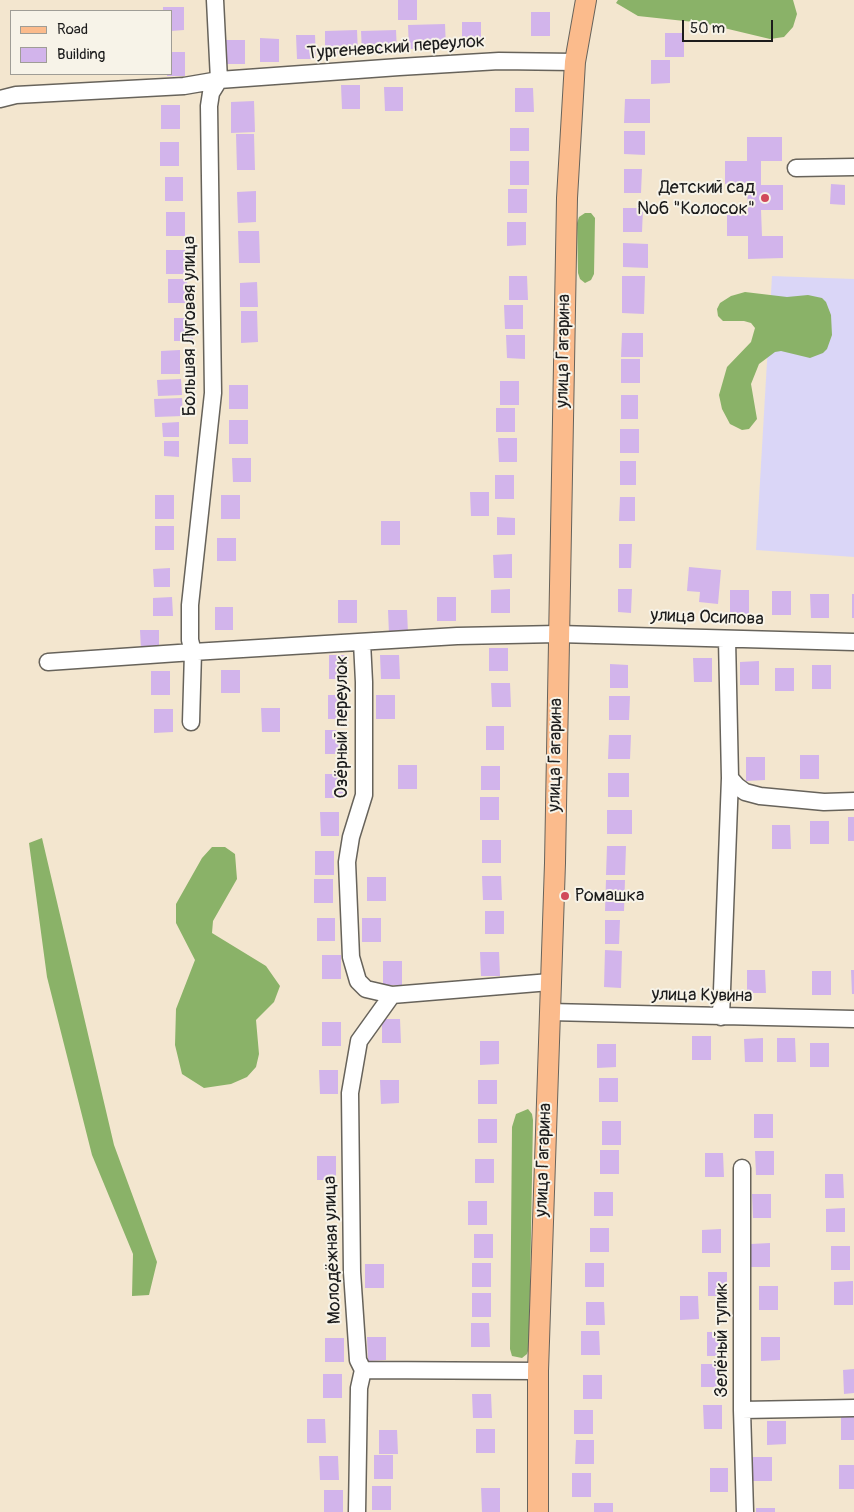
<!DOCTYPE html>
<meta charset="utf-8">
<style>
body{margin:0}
#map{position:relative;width:854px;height:1512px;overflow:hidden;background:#f3e6cf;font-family:Pangolin,sans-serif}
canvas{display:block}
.legend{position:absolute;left:10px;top:10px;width:162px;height:65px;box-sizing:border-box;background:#f7f3e8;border:1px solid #9f9d96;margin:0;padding:6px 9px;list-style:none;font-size:15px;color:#1c1c1c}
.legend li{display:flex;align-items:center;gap:10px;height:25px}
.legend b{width:25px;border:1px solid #9f9d96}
.scale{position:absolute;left:682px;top:20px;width:91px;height:22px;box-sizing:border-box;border:2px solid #1c1c1c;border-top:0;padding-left:6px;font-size:15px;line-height:18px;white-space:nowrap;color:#1c1c1c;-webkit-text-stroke:4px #f7f3e8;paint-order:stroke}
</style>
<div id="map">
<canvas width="854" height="1512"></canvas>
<ul class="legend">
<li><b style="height:6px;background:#fbbb8c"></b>Road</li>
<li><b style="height:14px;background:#d2b4eb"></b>Building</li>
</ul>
<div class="scale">50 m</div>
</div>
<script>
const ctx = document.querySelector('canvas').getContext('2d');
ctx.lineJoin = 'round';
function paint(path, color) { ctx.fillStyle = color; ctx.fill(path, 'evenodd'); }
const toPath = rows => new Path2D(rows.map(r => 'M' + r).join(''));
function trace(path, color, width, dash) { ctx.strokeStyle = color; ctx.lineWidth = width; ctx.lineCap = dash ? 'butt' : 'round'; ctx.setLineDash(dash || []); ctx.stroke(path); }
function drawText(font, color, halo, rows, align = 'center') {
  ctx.font = font + ' Pangolin,sans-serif'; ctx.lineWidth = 4; ctx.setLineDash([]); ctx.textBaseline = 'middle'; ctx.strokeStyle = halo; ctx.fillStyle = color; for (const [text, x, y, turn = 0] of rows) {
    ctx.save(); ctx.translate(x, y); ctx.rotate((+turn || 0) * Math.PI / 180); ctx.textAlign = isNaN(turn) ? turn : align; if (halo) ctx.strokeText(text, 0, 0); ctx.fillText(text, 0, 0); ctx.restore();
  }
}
const built = toPath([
 [772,276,854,279,854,557,756,550]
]);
const forest = toPath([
 [618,0,793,0,797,14,793,27,784,37,770,39,703,23,638,16,616,3],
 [585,213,591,213,595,218,594,274,591,280,585,283,580,279,578,273,577,223,579,217],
 [745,292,787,297,808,295,822,298,826,302,831,315,832,335,827,349,823,353,810,358,781,351,775,352,759,364,751,384,757,419,749,429,742,430,730,424,722,409,719,395,727,367,751,342,755,328,751,323,744,321,723,321,718,316,717,309,720,303,731,296],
 [42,838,114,1145,157,1262,149,1295,132,1296,133,1254,92,1155,47,977,29,843],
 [212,847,225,847,235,854,237,879,213,921,212,933,266,966,280,986,274,1002,256,1020,259,1054,256,1067,247,1077,231,1084,204,1088,182,1074,175,1045,176,1009,195,960,176,923,176,904,202,858],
 [528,1109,532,1114,533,1120,529,1348,527,1354,522,1358,512,1356,510,1349,512,1127,516,1114]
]);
const building = toPath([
 [398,0,417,0,417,20,398,20],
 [163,7,184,7,184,30,171,31,171,11,163,11],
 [531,12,550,12,550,36,531,36],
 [462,22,481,22,481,46,462,46],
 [445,24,446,48,409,49,408,25],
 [357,30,358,54,325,55,325,31],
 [396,30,397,52,362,53,361,31],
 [665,33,684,33,684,57,665,57],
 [296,35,315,35,316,59,297,59],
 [260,38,279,39,279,62,260,62],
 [226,40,245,40,245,64,226,64],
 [171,52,185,52,185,76,167,76,167,74,171,74],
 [651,60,670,60,670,83,651,84],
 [341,85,360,85,360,109,342,109],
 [384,87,403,87,403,111,385,111],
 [515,88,533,88,534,112,515,112],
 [625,99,650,99,650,123,624,123],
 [254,101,255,132,231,133,231,102],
 [161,105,180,105,180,129,161,129],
 [510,128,529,128,529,151,510,151],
 [624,131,645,131,645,155,624,154],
 [236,134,254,134,255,170,237,170],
 [747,137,782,137,782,161,761,161,761,185,783,185,783,210,761,210,762,236,783,236,783,258,748,259,748,236,727,236,727,215,748,215,747,183,725,184,725,161,747,161],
 [160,142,179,142,179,166,160,166],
 [510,161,529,161,529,185,510,185],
 [624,169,642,169,641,193,624,193],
 [165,177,183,177,183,201,165,201],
 [831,184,845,185,845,205,830,204],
 [508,189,527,189,527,213,508,213],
 [256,191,256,222,238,223,237,192],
 [623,208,643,208,642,232,623,232],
 [166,212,185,212,185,236,166,236],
 [507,222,526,222,526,245,507,246],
 [238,231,259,231,260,263,239,263],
 [623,243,648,244,648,268,623,267],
 [166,250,185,250,185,274,166,274],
 [509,276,527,276,528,300,509,300],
 [622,276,645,276,644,314,622,313],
 [168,279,187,279,187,303,168,303],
 [257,282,258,307,240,307,240,283],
 [504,305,523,305,523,329,505,329],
 [241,311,257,311,258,342,241,343],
 [174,318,192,318,193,341,174,341],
 [622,333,643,333,643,357,621,357],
 [506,335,525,335,525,359,507,358],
 [180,350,180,374,161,374,161,351],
 [621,359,640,359,640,383,621,383],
 [181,379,182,395,158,396,157,380],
 [500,381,519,381,519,405,500,405],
 [229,385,248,385,248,409,229,409],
 [621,395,638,395,638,419,621,419],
 [182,398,183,416,155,417,154,399],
 [496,408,515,408,515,432,496,432],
 [229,420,248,420,248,444,229,444],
 [179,422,179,437,163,437,162,423],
 [620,429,639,429,639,453,620,453],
 [498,438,517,438,517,462,499,462],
 [164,441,179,441,179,457,164,456],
 [232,458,251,458,251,482,233,482],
 [620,461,636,461,636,485,620,485],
 [495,475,514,475,514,499,495,499],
 [470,492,489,492,489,516,471,516],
 [155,495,174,495,174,519,155,519],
 [221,495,240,495,240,519,221,519],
 [620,497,635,497,635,521,619,521],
 [497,517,515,518,515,535,497,535],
 [381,521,400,521,400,545,381,545],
 [155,526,174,526,174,550,155,550],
 [217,538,236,538,236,561,217,561],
 [619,544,632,544,631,568,619,568],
 [512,554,512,578,494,578,493,555],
 [689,567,721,570,718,604,699,602,700,592,687,591],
 [170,568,170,587,154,587,153,569],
 [510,589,510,613,491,613,491,590],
 [618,589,632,589,631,613,618,612],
 [730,590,749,590,749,614,730,614],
 [772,591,791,591,791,615,772,615],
 [810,594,829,594,829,618,811,618],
 [852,594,854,594,854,618,852,618],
 [172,597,173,616,153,616,153,598],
 [437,597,456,597,456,621,437,621],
 [338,600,357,600,357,623,338,623],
 [215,607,233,607,233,630,215,630],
 [388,610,407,610,408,634,389,634],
 [140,630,159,630,159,649,141,649],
 [489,648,508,648,508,671,489,671],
 [329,655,348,655,348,679,329,679],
 [380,655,399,655,400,679,381,679],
 [693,658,712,658,712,682,694,682],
 [759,661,759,685,740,685,740,662],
 [610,664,628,665,628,688,610,688],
 [812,665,831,665,831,689,812,689],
 [775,668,794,668,794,691,775,691],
 [221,670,240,670,240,693,221,693],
 [151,671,170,671,170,695,151,695],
 [491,683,510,683,511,707,492,707],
 [328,695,347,695,347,719,328,719],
 [376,695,395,695,395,719,376,719],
 [609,696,630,696,629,720,609,720],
 [261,708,280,708,280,732,262,732],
 [154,709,173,709,173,732,154,733],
 [486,726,504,726,504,750,486,750],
 [325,730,344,730,344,754,325,754],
 [609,735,631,735,630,759,608,759],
 [800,755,819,755,819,779,800,779],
 [746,757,765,757,765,780,746,781],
 [398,765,417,765,417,789,398,789],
 [481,766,500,766,500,790,481,790],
 [608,773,629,773,629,797,608,797],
 [325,774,344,774,344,798,325,798],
 [480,797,499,797,499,820,480,820],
 [607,810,632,810,632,834,607,834],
 [320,812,339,812,339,836,321,836],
 [848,817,854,817,854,841,848,841],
 [810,821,829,821,829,844,810,844],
 [772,825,790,825,791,849,772,849],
 [482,840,501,840,501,863,482,863],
 [607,846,626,846,625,875,606,875],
 [315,851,334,851,334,875,315,875],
 [482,876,501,876,502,900,483,900],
 [367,877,386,877,386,901,367,901],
 [314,879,333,879,333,903,314,903],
 [606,880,625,880,624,911,605,911],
 [485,911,504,911,504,934,485,934],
 [317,918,335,918,335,941,317,941],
 [362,918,381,918,381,942,362,942],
 [605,920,620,920,619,944,605,944],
 [605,950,622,951,621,988,604,987],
 [480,952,499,952,500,976,481,976],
 [322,955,341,955,341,979,322,979],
 [383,961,402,961,402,985,383,985],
 [747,970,765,970,766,993,747,993],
 [851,970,854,970,854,994,852,994],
 [812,971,831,971,831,995,812,995],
 [382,1019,400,1019,401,1043,382,1043],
 [322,1022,341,1022,341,1046,322,1046],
 [692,1036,711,1036,711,1060,692,1060],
 [763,1038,763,1062,745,1062,744,1039],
 [777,1038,795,1038,796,1062,777,1062],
 [480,1041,499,1041,499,1064,480,1065],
 [810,1043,829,1043,829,1067,810,1067],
 [597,1044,616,1044,616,1067,597,1068],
 [319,1070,338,1070,338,1094,320,1094],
 [599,1078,618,1078,618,1102,599,1102],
 [380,1080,399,1080,399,1103,381,1104],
 [478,1080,497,1080,497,1104,478,1104],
 [754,1114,773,1114,773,1138,754,1138],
 [478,1119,497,1119,497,1143,478,1143],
 [602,1121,621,1121,621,1145,602,1145],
 [600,1150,619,1150,619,1174,600,1174],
 [755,1151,774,1151,774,1175,756,1175],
 [705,1153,723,1153,724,1177,705,1177],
 [317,1156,336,1156,336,1180,317,1180],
 [475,1159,494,1159,494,1183,475,1183],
 [825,1174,843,1174,844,1198,825,1198],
 [594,1192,613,1192,613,1216,594,1216],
 [752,1194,771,1194,771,1218,753,1218],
 [468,1201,487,1201,487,1225,468,1225],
 [845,1208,845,1232,826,1232,826,1209],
 [590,1228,609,1228,609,1252,590,1252],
 [721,1229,721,1253,702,1253,702,1230],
 [474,1234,493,1234,493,1258,474,1258],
 [770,1243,770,1267,751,1267,751,1244],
 [831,1246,850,1246,850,1270,831,1270],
 [472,1263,491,1263,491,1287,472,1287],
 [585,1263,604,1263,604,1287,585,1287],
 [365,1264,384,1264,384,1288,365,1288],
 [708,1272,727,1272,727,1296,708,1296],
 [853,1281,853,1305,834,1305,834,1282],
 [759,1286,778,1286,778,1310,759,1310],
 [472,1293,491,1293,491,1317,472,1317],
 [680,1296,698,1296,699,1319,680,1320],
 [586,1302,604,1302,605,1325,586,1325],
 [471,1323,489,1323,490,1347,471,1347],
 [581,1331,599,1331,600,1355,581,1355],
 [707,1332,725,1332,726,1356,707,1356],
 [367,1337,386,1337,386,1360,368,1361],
 [761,1337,780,1337,780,1360,761,1361],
 [325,1338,344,1338,344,1362,325,1362],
 [701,1364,720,1364,720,1387,701,1387],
 [854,1369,854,1393,844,1394,843,1370],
 [323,1374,342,1374,342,1398,323,1398],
 [583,1375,602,1375,602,1399,583,1399],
 [472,1394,491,1394,492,1418,473,1418],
 [703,1405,722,1405,722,1429,704,1429],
 [574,1410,593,1410,593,1434,574,1434],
 [841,1416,854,1416,854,1440,841,1440],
 [307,1419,325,1419,326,1443,307,1443],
 [767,1421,786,1421,786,1444,767,1445],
 [476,1429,495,1429,495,1453,476,1453],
 [379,1430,397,1430,398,1454,379,1454],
 [576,1440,594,1440,594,1464,575,1464],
 [374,1455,393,1455,393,1479,374,1479],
 [319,1456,338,1456,339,1480,320,1480],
 [753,1457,772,1457,772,1481,753,1481],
 [839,1465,854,1465,854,1489,839,1489],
 [710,1468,728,1468,728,1492,710,1492],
 [572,1473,591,1473,591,1497,572,1497],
 [372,1486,391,1486,391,1510,372,1510],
 [481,1488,500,1488,500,1512,482,1512],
 [324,1490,343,1490,343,1512,324,1512],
 [594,1503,613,1503,613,1512,594,1512],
 [756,1508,775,1508,775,1512,756,1512]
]);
const minor = toPath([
 [215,0,219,80,211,93,209,106,213,393,190,605,190,640,193,652,457,636,558,634,854,642],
 [0,99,16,95,184,86,219,80,399,67,499,61,575,62],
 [796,168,854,167],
 [362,642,364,682,364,795,351,837,347,862,351,957,358,981,366,989,392,995,550,982],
 [48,662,193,652,191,722],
 [730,778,737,786,745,792,760,796,824,802,854,801],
 [549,1012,854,1019],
 [721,1017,730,778,727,639],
 [742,1168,742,1410,745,1512],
 [363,1370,538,1371],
 [742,1410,854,1408],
 [357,1512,359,1388,363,1370,358,1360,352,1272,350,1093,359,1041,392,995]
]);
const major = toPath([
 [538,1512,538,1371,555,863,567,198,575,62,586,0]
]);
const markers = [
 [765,198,5,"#d1495b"],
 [565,896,5,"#d1495b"]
];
const streetNames = [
 ["Тургеневский переулок",396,48,-4],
 ["Большая Луговая улица",190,326,-90],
 ["улица Гагарина",564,351,-89],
 ["улица Осипова",707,618,2],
 ["Озёрный переулок",342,727,-90],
 ["улица Гагарина",556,755,-89],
 ["улица Кувина",702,996,1],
 ["улица Гагарина",544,1160,-88],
 ["Молодёжная улица",333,1250,-92],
 ["Зелёный тупик",722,1340,-90]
];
const poiNames = [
 ["Детский сад",755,188],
 ["№6 \"Колосок\"",755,209],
 ["Ромашка",575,896,"left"]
];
paint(built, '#dad6f7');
paint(forest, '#8ab268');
paint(building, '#d2b4eb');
trace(minor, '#67635b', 19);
trace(major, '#67635b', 22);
trace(minor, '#fff', 16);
trace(major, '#fbbb8c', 20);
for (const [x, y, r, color] of markers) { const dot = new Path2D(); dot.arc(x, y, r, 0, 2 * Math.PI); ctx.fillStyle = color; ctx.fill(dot); trace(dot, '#f7f3e8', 2); }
drawText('18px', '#1c1c1c', '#f7f3e8', streetNames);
drawText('18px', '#1c1c1c', '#f7f3e8', poiNames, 'right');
</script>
